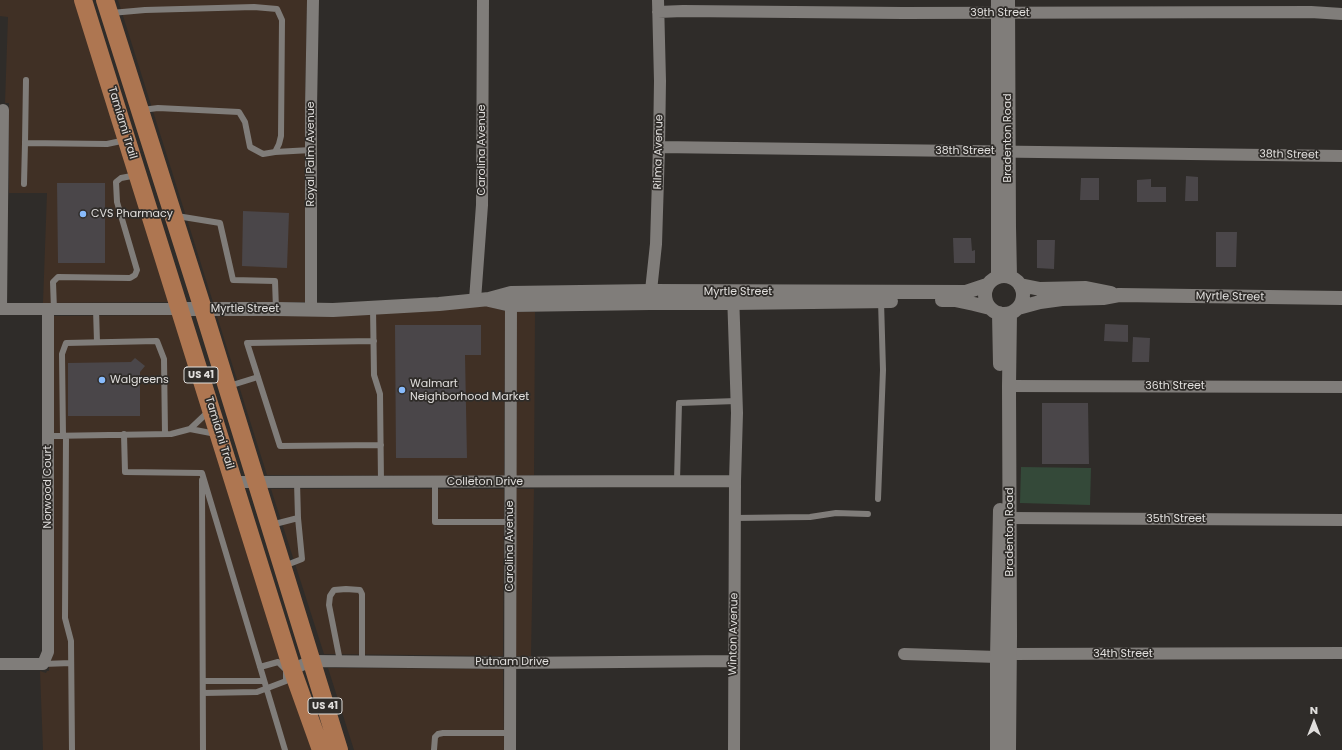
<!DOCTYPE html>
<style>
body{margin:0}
#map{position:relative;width:1342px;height:750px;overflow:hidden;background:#2f2c29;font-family:Poppins,sans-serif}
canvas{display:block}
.north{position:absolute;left:1294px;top:702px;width:40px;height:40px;-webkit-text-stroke:3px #2f2c29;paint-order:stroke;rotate:0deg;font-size:11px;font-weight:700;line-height:16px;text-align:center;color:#e0dedc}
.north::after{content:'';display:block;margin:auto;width:14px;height:18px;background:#e0dedc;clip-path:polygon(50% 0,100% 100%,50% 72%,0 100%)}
</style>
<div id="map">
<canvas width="1342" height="750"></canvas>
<div class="north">N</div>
</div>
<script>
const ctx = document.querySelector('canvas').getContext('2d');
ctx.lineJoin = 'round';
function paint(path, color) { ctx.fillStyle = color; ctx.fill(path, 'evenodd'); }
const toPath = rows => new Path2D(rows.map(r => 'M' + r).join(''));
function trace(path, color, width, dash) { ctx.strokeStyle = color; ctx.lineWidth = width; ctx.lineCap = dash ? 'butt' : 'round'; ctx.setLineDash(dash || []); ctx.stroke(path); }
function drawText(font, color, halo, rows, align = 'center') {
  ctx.font = font + ' Poppins,sans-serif'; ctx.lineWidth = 3.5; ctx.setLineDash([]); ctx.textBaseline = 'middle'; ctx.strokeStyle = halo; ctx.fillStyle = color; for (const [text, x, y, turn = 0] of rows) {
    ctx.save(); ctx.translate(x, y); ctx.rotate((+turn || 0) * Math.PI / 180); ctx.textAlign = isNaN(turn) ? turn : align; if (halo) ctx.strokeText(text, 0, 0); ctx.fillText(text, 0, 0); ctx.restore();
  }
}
const commercial = toPath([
 [0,0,77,0,172,302,43,303,47,193,9,193,9,103,5,103,8,17,0,16],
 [118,0,307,0,305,108,305,302,213,302],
 [481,306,488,306,505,311,504,476,267,475,217,316],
 [517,312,535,312,534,475,516,476],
 [176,315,314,750,43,750,40,671,46,673,47,671,49,671,49,666,54,652,54,316],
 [271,489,504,489,503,656,324,654],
 [516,489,534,489,531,656,515,656],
 [328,668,503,669,504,750,354,750]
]);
const green = toPath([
 [1021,467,1091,468,1090,505,1020,503]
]);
const building = toPath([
 [1186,176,1198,177,1198,201,1185,201],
 [1081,178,1099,178,1099,200,1080,200],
 [1151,179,1151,187,1166,187,1166,202,1137,202,1137,180],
 [57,183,105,183,105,263,58,263],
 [243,211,289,213,287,268,242,266],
 [1216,232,1237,232,1236,267,1216,267],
 [953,238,971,238,972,251,975,250,975,263,954,263],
 [1037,240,1055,240,1054,269,1037,268],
 [1105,324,1128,325,1128,342,1104,341],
 [395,325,481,325,481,355,465,355,467,458,396,458],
 [1133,337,1150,338,1149,362,1132,362],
 [135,358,145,366,140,372,140,416,68,416,68,363,131,362],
 [1042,403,1088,403,1089,464,1042,464]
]);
const service = toPath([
 [111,13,145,10,254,7,277,9,282,20,281,136,279,144,275,152,263,154,250,147,245,122,239,112,158,108,142,110],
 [25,143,26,80],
 [275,152,311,150],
 [24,184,25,143,107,144,126,140],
 [177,216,220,223,233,280,275,281,276,309],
 [373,308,374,375,380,394,381,482],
 [96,309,97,342],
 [54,310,53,282,58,277,130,278,135,275,137,270,117,202,116,182,121,178,137,175],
 [374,341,247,343,280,446,381,445],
 [229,386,258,377],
 [190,429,209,411],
 [124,434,125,472,202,473,285,750],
 [48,436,171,434,190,429,216,434],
 [63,436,62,354,66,343,157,341,164,359,165,434],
 [66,436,65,618,71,641,72,750],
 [202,480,203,750],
 [677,481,679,403,736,401],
 [297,482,298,518],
 [435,482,435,522,510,522],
 [878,499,883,370,881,301],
 [735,518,810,517,836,513,868,514],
 [271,525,298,518,302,559,284,566],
 [340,661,329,605,330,596,334,590,346,589,360,590,362,594,362,662],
 [43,664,71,663],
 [203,681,264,681],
 [203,693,257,692,286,681,286,670,278,662,260,667],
 [434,750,435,737,438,734,443,733,510,733]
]);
const minor = toPath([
 [658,12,683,11,903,13,1311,12,1342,14],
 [659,147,1342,156],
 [733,293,737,413,735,481,734,750],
 [475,300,482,205,483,0],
 [650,300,656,244,659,147,660,81,658,0],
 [0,309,180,309],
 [1,309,3,110],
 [311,309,311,108,313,0],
 [1009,386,1342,387],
 [234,482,735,481],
 [1009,518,1342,520],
 [904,654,997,657,1010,654,1342,653],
 [0,664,43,664,48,652,48,310],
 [292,669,312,661,509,663,734,661],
 [510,750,511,295]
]);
const tertiary = toPath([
 [998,0,998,276],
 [1008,0,1009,227,1010,277],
 '985 295a19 19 0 1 1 38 0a19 19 0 1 1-38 0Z',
 [1020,285,1040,289,1086,288,1111,293],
 [489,300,511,305,650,303,733,303,891,301],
 [942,300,955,300,974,304,990,308],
 [1018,308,1040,302,1062,299,1103,298,1119,295,1342,298],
 [180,309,276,309,333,310,439,304,489,299,511,293,651,291,966,292,987,285],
 [999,313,1000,364],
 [997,750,997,657,1000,510],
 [1009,750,1010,636,1009,386,1010,313]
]);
const primary = toPath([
 [83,0,292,669,321,750],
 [105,0,203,309,339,750]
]);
const markers = [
 [83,214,4,"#88bbfc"],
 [102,380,4,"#88bbfc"],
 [402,390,4,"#88bbfc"]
];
const shields = [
 [201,375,34],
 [325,706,34]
];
const shieldNames = [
 ["US 41",201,375],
 ["US 41",325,706]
];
const streetNames = [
 ["39th Street",1000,13],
 ["Tamiami Trail",122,123,73],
 ["Bradenton Road",1008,138,-90],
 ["Carolina Avenue",482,150,-90],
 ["38th Street",965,151],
 ["Rilma Avenue",659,152,-89],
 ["Royal Palm Avenue",311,154,-90],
 ["38th Street",1289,155,1],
 ["Myrtle Street",738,292],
 ["Myrtle Street",1230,297,1],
 ["Myrtle Street",245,309],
 ["36th Street",1175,386],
 ["Tamiami Trail",219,433,73],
 ["Colleton Drive",485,482],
 ["Norwood Court",48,487,-90],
 ["35th Street",1176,519],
 ["Bradenton Road",1010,532,-90],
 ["Carolina Avenue",510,546,-90],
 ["Winton Avenue",734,634,-89],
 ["34th Street",1123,654],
 ["Putnam Drive",512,662]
];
const poiNames = [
 ["CVS Pharmacy",91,214],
 ["Walgreens",110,380],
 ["Walmart",410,384],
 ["Neighborhood Market",410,397]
];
paint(commercial, '#403025');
paint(green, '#344939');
paint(building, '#4a4649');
trace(service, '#807d7a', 6);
trace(minor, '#807d7a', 12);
trace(tertiary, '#807d7a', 14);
trace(primary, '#ae7651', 18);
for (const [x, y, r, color] of markers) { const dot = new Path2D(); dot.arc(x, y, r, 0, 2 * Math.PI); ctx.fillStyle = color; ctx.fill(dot); trace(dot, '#2f2c29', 1.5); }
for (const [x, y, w] of shields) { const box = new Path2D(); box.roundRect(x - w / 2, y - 8, w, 16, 3); ctx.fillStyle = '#2f2c29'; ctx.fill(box); trace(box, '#e0dedc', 1); }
drawText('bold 10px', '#e0dedc', null, shieldNames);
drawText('11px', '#e0dedc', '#2f2c29', streetNames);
drawText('11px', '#e0dedc', '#2f2c29', poiNames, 'left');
</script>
